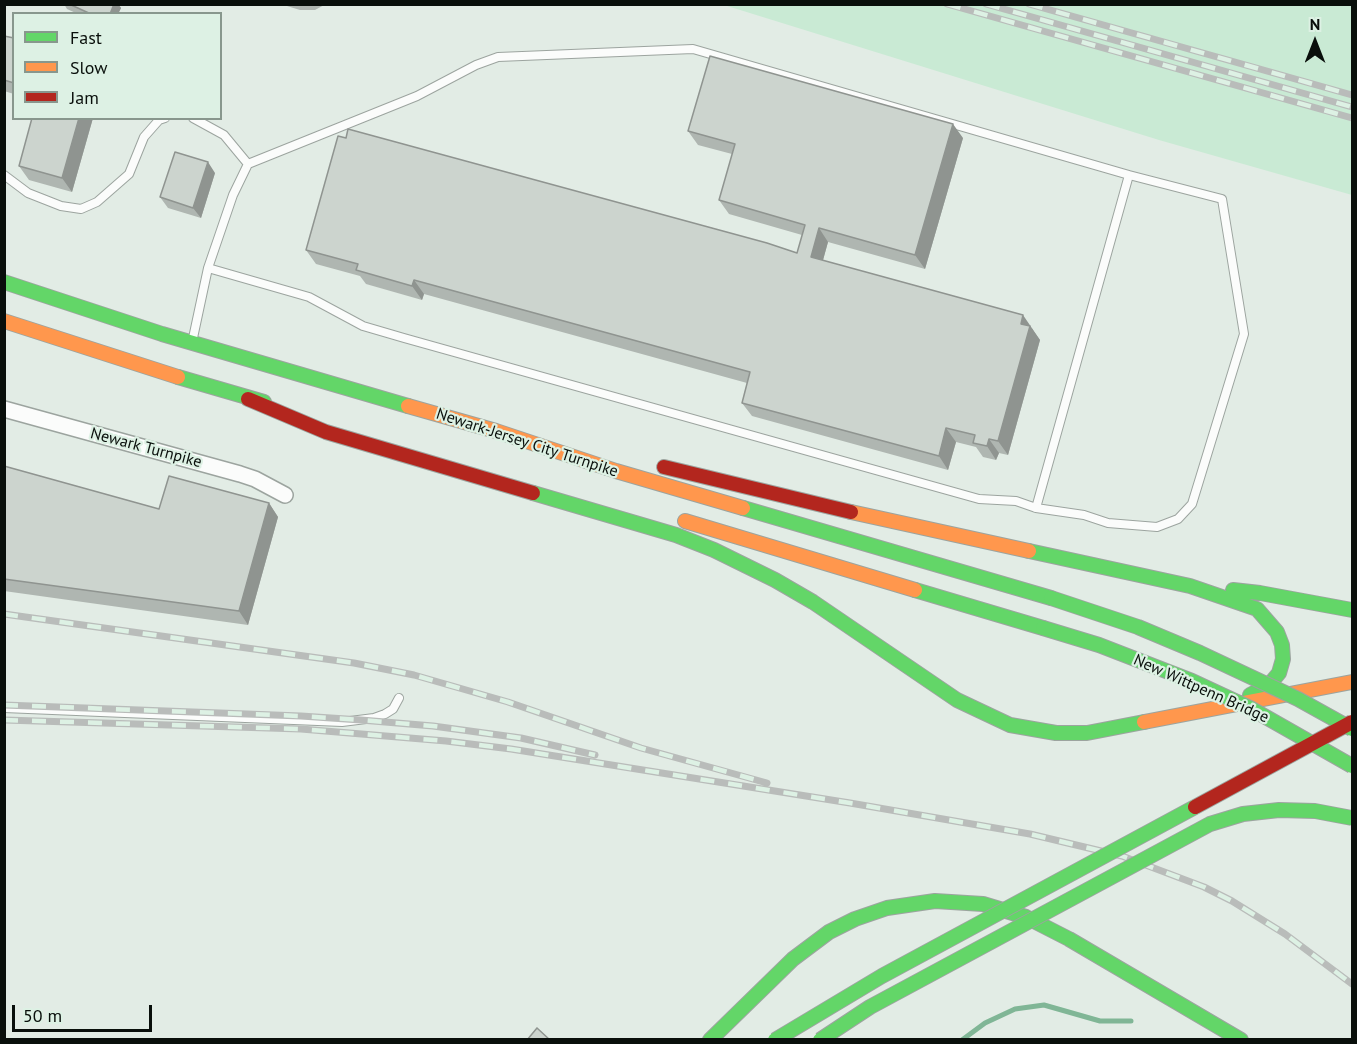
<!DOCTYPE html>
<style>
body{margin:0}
#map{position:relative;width:1357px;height:1044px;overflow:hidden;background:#e2ece5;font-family:"PT Sans",sans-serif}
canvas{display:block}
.frame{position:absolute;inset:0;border:6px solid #090f0b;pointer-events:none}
.legend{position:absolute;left:12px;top:12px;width:210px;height:108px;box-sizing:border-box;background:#ddf1e4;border:2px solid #88978d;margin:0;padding:8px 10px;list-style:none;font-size:18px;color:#090f0b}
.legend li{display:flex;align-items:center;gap:12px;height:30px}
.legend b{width:30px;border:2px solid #88978d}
.north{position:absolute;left:1285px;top:12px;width:60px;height:60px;-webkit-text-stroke:4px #ddf1e4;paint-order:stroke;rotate:0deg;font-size:16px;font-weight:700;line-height:24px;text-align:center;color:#090f0b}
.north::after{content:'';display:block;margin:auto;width:21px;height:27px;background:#090f0b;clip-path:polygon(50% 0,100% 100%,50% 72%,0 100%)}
.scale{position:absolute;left:12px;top:1005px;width:140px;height:27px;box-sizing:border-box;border:3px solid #090f0b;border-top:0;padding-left:8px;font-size:18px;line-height:21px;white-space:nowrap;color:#090f0b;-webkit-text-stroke:4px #ddf1e4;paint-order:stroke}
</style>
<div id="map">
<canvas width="1357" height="1044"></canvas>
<div class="frame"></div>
<ul class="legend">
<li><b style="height:8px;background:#63d668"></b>Fast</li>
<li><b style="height:8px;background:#ff974d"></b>Slow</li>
<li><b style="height:8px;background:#b3261e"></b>Jam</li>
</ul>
<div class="north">N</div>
<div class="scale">50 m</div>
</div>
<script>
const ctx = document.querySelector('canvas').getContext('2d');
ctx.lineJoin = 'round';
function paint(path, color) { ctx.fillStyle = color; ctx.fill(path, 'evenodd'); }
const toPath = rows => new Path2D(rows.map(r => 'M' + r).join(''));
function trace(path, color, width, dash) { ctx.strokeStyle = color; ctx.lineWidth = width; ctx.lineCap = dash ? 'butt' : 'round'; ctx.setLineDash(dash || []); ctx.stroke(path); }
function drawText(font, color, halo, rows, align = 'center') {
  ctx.font = font + ' "PT Sans",sans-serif'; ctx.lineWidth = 4.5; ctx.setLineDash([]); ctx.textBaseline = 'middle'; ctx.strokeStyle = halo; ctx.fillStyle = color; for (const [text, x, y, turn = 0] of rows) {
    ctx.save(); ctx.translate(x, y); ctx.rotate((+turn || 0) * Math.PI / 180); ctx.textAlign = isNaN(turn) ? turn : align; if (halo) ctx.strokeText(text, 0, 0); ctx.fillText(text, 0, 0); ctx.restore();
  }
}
const green = toPath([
 [724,5,1352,5,1352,195,1159,140]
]);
const stream = toPath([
 [962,1040,985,1023,1015,1009,1044,1005,1100,1021,1131,1021]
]);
const lane = toPath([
 [193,118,224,135,248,164],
 [4,175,28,193,61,206,81,209,97,202,129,174,144,137,159,120,165,118],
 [193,338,208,268,233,195,248,164,417,96,476,65,498,57,693,49,1129,175,1036,508,1016,501,979,499,404,338,363,326,309,297,208,268],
 [1036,508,1084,515,1108,523,1157,527,1178,519,1192,504,1244,334,1222,199,1129,175],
 [4,708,342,722,374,718,385,714,393,709,399,698]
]);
const street = toPath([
 [4,409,240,474,255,479,285,495]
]);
const fast = toPath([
 [4,282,162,334,408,406],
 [178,377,264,402],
 [533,493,676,535,714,550,775,580,813,602,957,700,1010,725,1056,733,1087,733,1144,722],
 [743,508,1051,598],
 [1029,551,1190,586,1257,609,1277,632,1282,645,1283,659,1279,673,1269,685,1250,695],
 [915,590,1043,628],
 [1233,590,1260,593,1352,610],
 [710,1040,793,959,829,932,855,919,887,908,935,901,983,904,1026,917,1069,939,1241,1040]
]);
const slow = toPath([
 [4,321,178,377],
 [408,406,496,431,616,471,743,508],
 [851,512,1029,551],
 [685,521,915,590],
 [1144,722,1352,682]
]);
const jam = toPath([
 [248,399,326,432,533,493],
 [664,467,851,512]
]);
const rail = toPath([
 [947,4,1352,118],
 [986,4,1352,107],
 [1029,4,1352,95],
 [4,614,354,663,414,675,508,702,641,748,767,783],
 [4,705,301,716,361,720,433,726,521,738,595,755],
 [4,720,301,729,446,741,511,749,850,803,1030,834,1122,856,1204,887,1232,901,1285,934,1352,984]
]);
const fastBridge = toPath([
 [1051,598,1138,627,1200,653,1298,699,1352,729],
 [1043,628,1099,645,1192,681,1250,708,1352,766],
 [775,1040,882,976,1195,807],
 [820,1040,870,1007,1210,824,1243,814,1279,810,1315,811,1352,818]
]);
const jamBridge = toPath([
 [1195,807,1352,722]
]);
const wall = toPath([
 [64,4,118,4,121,8,118,14,78,14,67,9],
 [284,4,326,4,315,10,300,10,287,6],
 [4,36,14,38,14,94,4,91],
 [32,118,93,118,72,192,29,180,19,166],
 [688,131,963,138,925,269,828,242,823,260,1033,329,1033,330,1040,340,1008,455,999,453,996,460,983,457,976,447,956,442,948,470,752,416,742,403,747,383,424,294,422,300,366,284,360,276,316,264,306,250,797,253,802,235,729,214,719,200,732,154,698,145],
 [215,173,201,218,168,208,160,197],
 [4,466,159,509,269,503,278,517,248,625,4,591]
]);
const shadedWall = toPath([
 [114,4,118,4,121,8,118,14,110,14],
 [79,118,93,118,72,192,62,178],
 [953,124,963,138,925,269,915,255],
 [208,162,215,173,201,218,193,208],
 [819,228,828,242,820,271,811,257],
 [414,280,424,294,422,300,412,286],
 [1023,315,1040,340,1008,455,998,441],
 [946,428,956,442,948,470,939,456],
 [989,439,999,453,996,460,987,446],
 [269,503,278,517,248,625,239,611]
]);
const building = toPath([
 [69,4,114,4,110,14,91,14,69,4],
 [4,36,14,38,14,83,4,80,4,36],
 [710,56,953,124,915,255,819,228,811,257,1023,315,1021,324,1030,326,998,441,989,439,987,446,973,443,975,435,946,428,939,456,742,403,750,372,414,280,412,286,356,270,358,264,306,250,338,136,346,138,348,129,767,243,797,253,805,225,719,200,735,144,688,131,710,56],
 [32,118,79,118,62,178,19,166,32,118],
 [175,152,208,162,193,208,160,197,175,152],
 [4,466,159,509,169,476,269,503,239,611,4,579,4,466],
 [537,1028,550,1040,527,1040,537,1028]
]);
const streetNames = [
 ["Newark-Jersey City Turnpike",527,443,18],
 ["Newark Turnpike",146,448,15],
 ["New Wittpenn Bridge",1201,689,24]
];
paint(green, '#c9ead4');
trace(stream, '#80b696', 5);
trace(lane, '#9ca49f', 10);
trace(street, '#9ca49f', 18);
trace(fast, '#9ca49f', 16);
trace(slow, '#9ca49f', 16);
trace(jam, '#9ca49f', 16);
trace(lane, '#fbfcfb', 8);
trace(street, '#fbfcfb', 15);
trace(fast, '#63d668', 14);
trace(slow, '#ff974d', 14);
trace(jam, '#b3261e', 14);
trace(rail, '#b9bcba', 7);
trace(rail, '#ddf1e4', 4.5, [14]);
trace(fastBridge, '#9ca49f', 16, []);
trace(jamBridge, '#9ca49f', 16, []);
trace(fastBridge, '#63d668', 14);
trace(jamBridge, '#b3261e', 14);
paint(wall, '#afb6b1');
paint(shadedWall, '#8f9490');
paint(building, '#ccd4ce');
trace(building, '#8f9490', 1.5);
drawText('16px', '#090f0b', '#ddf1e4', streetNames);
</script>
